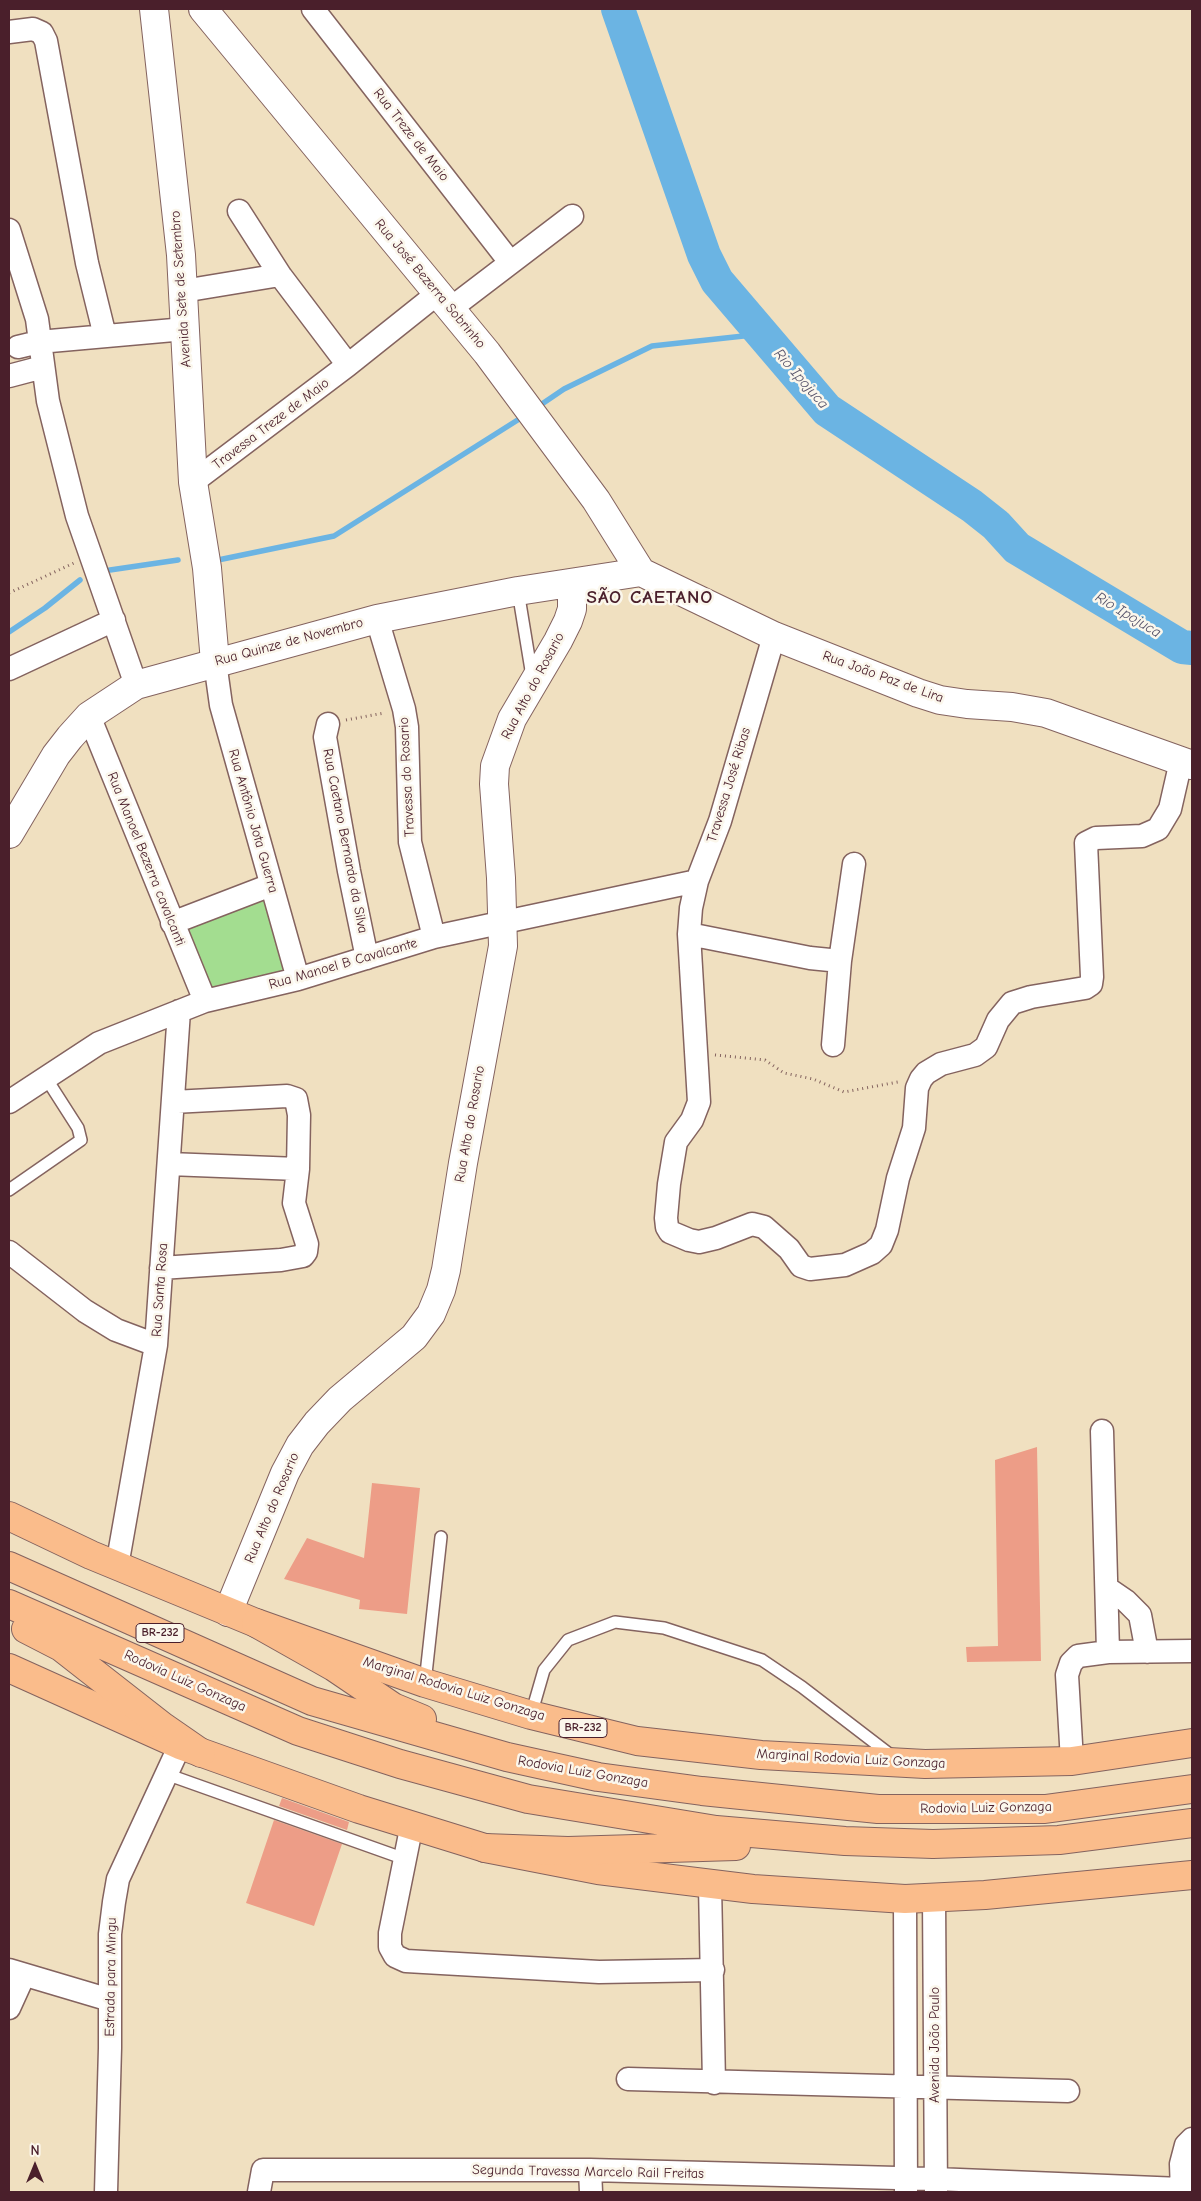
<!DOCTYPE html>
<meta charset="utf-8">
<style>
body{margin:0}
#map{position:relative;width:1201px;height:2201px;overflow:hidden;background:#f0e0c0;font-family:"Comic Neue",sans-serif}
canvas{display:block}
.frame{position:absolute;inset:0;border:10px solid #4a1f2b;pointer-events:none}
.north{position:absolute;left:10px;top:2141px;width:50px;height:50px;-webkit-text-stroke:4px #fbf7ec;paint-order:stroke;rotate:0deg;font-size:14px;font-weight:700;line-height:20px;text-align:center;color:#4a1f2b}
.north::after{content:'';display:block;margin:auto;width:18px;height:22px;background:#4a1f2b;clip-path:polygon(50% 0,100% 100%,50% 72%,0 100%)}
</style>
<div id="map">
<canvas width="1201" height="2201"></canvas>
<div class="frame"></div>
<div class="north">N</div>
</div>
<script>
const ctx = document.querySelector('canvas').getContext('2d');
ctx.lineJoin = 'round';
function paint(path, color) { ctx.fillStyle = color; ctx.fill(path, 'evenodd'); }
const toPath = rows => new Path2D(rows.map(r => 'M' + r).join(''));
function trace(path, color, width, dash) { ctx.strokeStyle = color; ctx.lineWidth = width; ctx.lineCap = dash ? 'butt' : 'round'; ctx.setLineDash(dash || []); ctx.stroke(path); }
function drawText(font, color, halo, rows, align = 'center') {
  ctx.font = font + ' "Comic Neue",sans-serif'; ctx.lineWidth = 5; ctx.setLineDash([]); ctx.textBaseline = 'middle'; ctx.strokeStyle = halo; ctx.fillStyle = color; for (const [text, x, y, turn = 0] of rows) {
    ctx.save(); ctx.translate(x, y); ctx.rotate((+turn || 0) * Math.PI / 180); ctx.textAlign = isNaN(turn) ? turn : align; if (halo) ctx.strokeText(text, 0, 0); ctx.fillText(text, 0, 0); ctx.restore();
  }
}
const green = toPath([
 [269,892,292,975,208,997,180,928]
]);
const stream = toPath([
 [536,408,564,389,652,346,762,334],
 [218,560,334,536,524,416],
 [110,570,178,560],
 [9,632,45,608,80,580]
]);
const river = toPath([
 [618,9,704,255,717,281,827,410,972,506,996,525,1017,548,1182,647,1192,648]
]);
const building = toPath([
 [1037,1447,1041,1661,967,1662,966,1647,998,1646,995,1460],
 [372,1483,420,1488,407,1614,359,1609,360,1600,284,1579,307,1538,364,1558],
 [282,1798,349,1822,347,1830,279,1806],
 [274,1820,342,1844,314,1926,246,1903]
]);
const path = toPath([
 [9,593,74,563],
 [346,720,384,713],
 [715,1055,765,1060,784,1073,813,1079,844,1092,898,1082]
]);
const service = toPath([
 [518,591,532,676],
 [9,1190,81,1140,78,1128,46,1078],
 [425,1683,441,1537],
 [531,1715,544,1670,568,1640,615,1622,664,1628,762,1660,802,1687,892,1756],
 [166,1774,405,1859]
]);
const minor = toPath([
 [313,9,510,262],
 [9,32,33,29,42,33,46,41,87,263,105,336],
 [239,211,280,275,348,365],
 [9,230,37,319,48,401,77,516,136,685],
 [183,291,280,275],
 [450,309,572,216],
 [18,347,39,342,185,329],
 [9,376,43,367],
 [193,482,348,365,437,294],
 [377,619,404,709,407,727,410,842,434,937],
 [774,636,720,821,697,881,691,908,689,934,699,1102,692,1120,676,1142,669,1184,666,1218,667,1227,670,1232,689,1240,699,1242,716,1238,752,1224,764,1227,789,1249,801,1266,810,1269,845,1265,872,1253,881,1245,887,1230,898,1178,914,1128,917,1088,921,1079,926,1073,941,1064,975,1055,986,1047,998,1020,1012,1003,1031,997,1085,988,1091,984,1092,977,1086,843,1096,838,1142,836,1158,829,1170,809,1181,761],
 [215,662,221,705,298,979],
 [9,669,114,620],
 [89,716,205,1001],
 [328,724,325,737,349,871,367,958],
 [172,923,271,885],
 [689,934,810,958,840,961],
 [833,1045,840,961,854,864],
 [9,1102,99,1043,205,1001,298,979,434,937,697,881],
 [169,1164,298,1169],
 [9,1252,85,1311,116,1330,156,1345],
 [161,1268,281,1260,303,1256,306,1252,307,1244,294,1203,298,1169,299,1115,296,1099,287,1096,173,1102],
 [1102,1431,1108,1652],
 [117,1566,156,1345,179,1011],
 [1107,1588,1126,1601,1140,1615,1147,1652],
 [1072,1761,1067,1675,1071,1663,1078,1656,1108,1652,1192,1651],
 [412,1824,390,1933,390,1947,395,1956,406,1961,599,1972,713,1970],
 [710,1885,714,2083],
 [934,1898,936,2192],
 [905,1899,906,2192],
 [9,1970,110,2000],
 [9,2008,24,1975],
 [628,2079,1068,2091],
 [590,2170,591,2192],
 [106,2192,110,2048,110,1934,114,1902,118,1879,180,1745],
 [259,2192,263,2170,590,2170,935,2179,1181,2189],
 [1182,2192,1181,2164,1186,2145,1192,2139]
]);
const tertiary = toPath([
 [154,9,181,255,193,482,207,568,215,662],
 [203,9,487,353,596,500,641,572],
 [641,572,774,636,918,693,940,700,967,704,1012,707,1046,713,1192,765],
 [9,834,56,755,70,737,89,716,136,685,377,619,518,591,641,572],
 [228,1612,285,1473,300,1445,317,1423,340,1399,414,1337,431,1314,441,1290,446,1270,463,1163,503,946,501,878,494,784,495,766,512,719,558,641,568,621,572,609,572,583]
]);
const primary = toPath([
 [9,1516,91,1555,256,1623,425,1683,531,1715,637,1741,761,1755,925,1764,1072,1761,1192,1743],
 [9,1668,180,1745,359,1809,485,1848,598,1870,753,1889,905,1899,985,1895,1192,1875]
]);
const trunk = toPath([
 [9,1566,312,1701,507,1757,598,1777,702,1791,878,1809,1045,1809,1192,1789],
 [9,1604,298,1731,400,1764,528,1799,716,1830,845,1841,933,1844,1059,1840,1192,1823],
 [256,1623,334,1667,393,1707,422,1719],
 [26,1629,61,1647,162,1726,201,1753],
 [485,1848,568,1851,736,1846]
]);
const shields = [
 [160,1633,48],
 [583,1728,48]
];
const shieldNames = [
 ["BR-232",160,1633],
 ["BR-232",583,1728]
];
const streetNames = [
 ["Rua Treze de Maio",411,135,52],
 ["Rua José Bezerra Sobrinho",430,284,50],
 ["Avenida Sete de Setembro",181,289,-94],
 ["Travessa Treze de Maio",271,424,-37],
 ["Rua Quinze de Novembro",289,642,-15],
 ["Rua João Paz de Lira",883,677,20],
 ["Rua Alto do Rosario",533,686,-62],
 ["Travessa do Rosario",407,777,-93],
 ["Travessa José Ribas",729,785,-73],
 ["Rua Antônio Jota Guerra",253,821,74],
 ["Rua Caetano Bernardo da Silva",345,841,79],
 ["Rua Manoel Bezerra cavalcanti",146,859,68],
 ["Rua Manoel B Cavalcante",343,964,-16],
 ["Rua Alto do Rosario",470,1124,-80],
 ["Rua Santa Rosa",160,1290,-86],
 ["Rua Alto do Rosario",272,1508,-67],
 ["Rodovia Luiz Gonzaga",185,1681,24],
 ["Marginal Rodovia Luiz Gonzaga",454,1689,17],
 ["Marginal Rodovia Luiz Gonzaga",851,1759,3],
 ["Rodovia Luiz Gonzaga",583,1772,10],
 ["Rodovia Luiz Gonzaga",986,1808,-1],
 ["Estrada para Mingu",111,1977,-89],
 ["Avenida João Paulo",935,2045,-90],
 ["Segunda Travessa Marcelo Rail Freitas",588,2172,1]
];
const waterNames = [
 ["Rio Ipojuca",801,379,49],
 ["Rio Ipojuca",1128,615,31]
];
const districtNames = [
 ["SÃO CAETANO",650,598]
];
paint(green, '#a3dd90');
trace(stream, '#6bb4e3', 5.5);
trace(river, '#6bb4e3', 34);
paint(building, '#ed9d87');
trace(service, '#84635f', 14);
trace(minor, '#84635f', 25);
trace(tertiary, '#84635f', 30);
trace(primary, '#84635f', 30);
trace(trunk, '#84635f', 30);
trace(path, '#84635f', 3, [1, 4]);
trace(service, '#fff', 11);
trace(minor, '#fff', 22);
trace(tertiary, '#fff', 28);
trace(primary, '#fabc8b', 28);
trace(trunk, '#fabc8b', 28);
for (const [x, y, w] of shields) { const box = new Path2D(); box.roundRect(x - w / 2, y - 9.5, w, 19, 4); ctx.fillStyle = '#fbf7ec'; ctx.fill(box); trace(box, '#4a1f2b', 1); }
drawText('bold 12px', '#4a1f2b', null, shieldNames);
drawText('14px', '#4a1f2b', '#fbf7ec', streetNames);
drawText('italic 15px', '#56536b', '#fbf7ec', waterNames);
ctx.letterSpacing = '1px';
drawText('bold 19px', '#4a1f2b', '#fbf7ec', districtNames);
ctx.letterSpacing = '0px';
</script>
